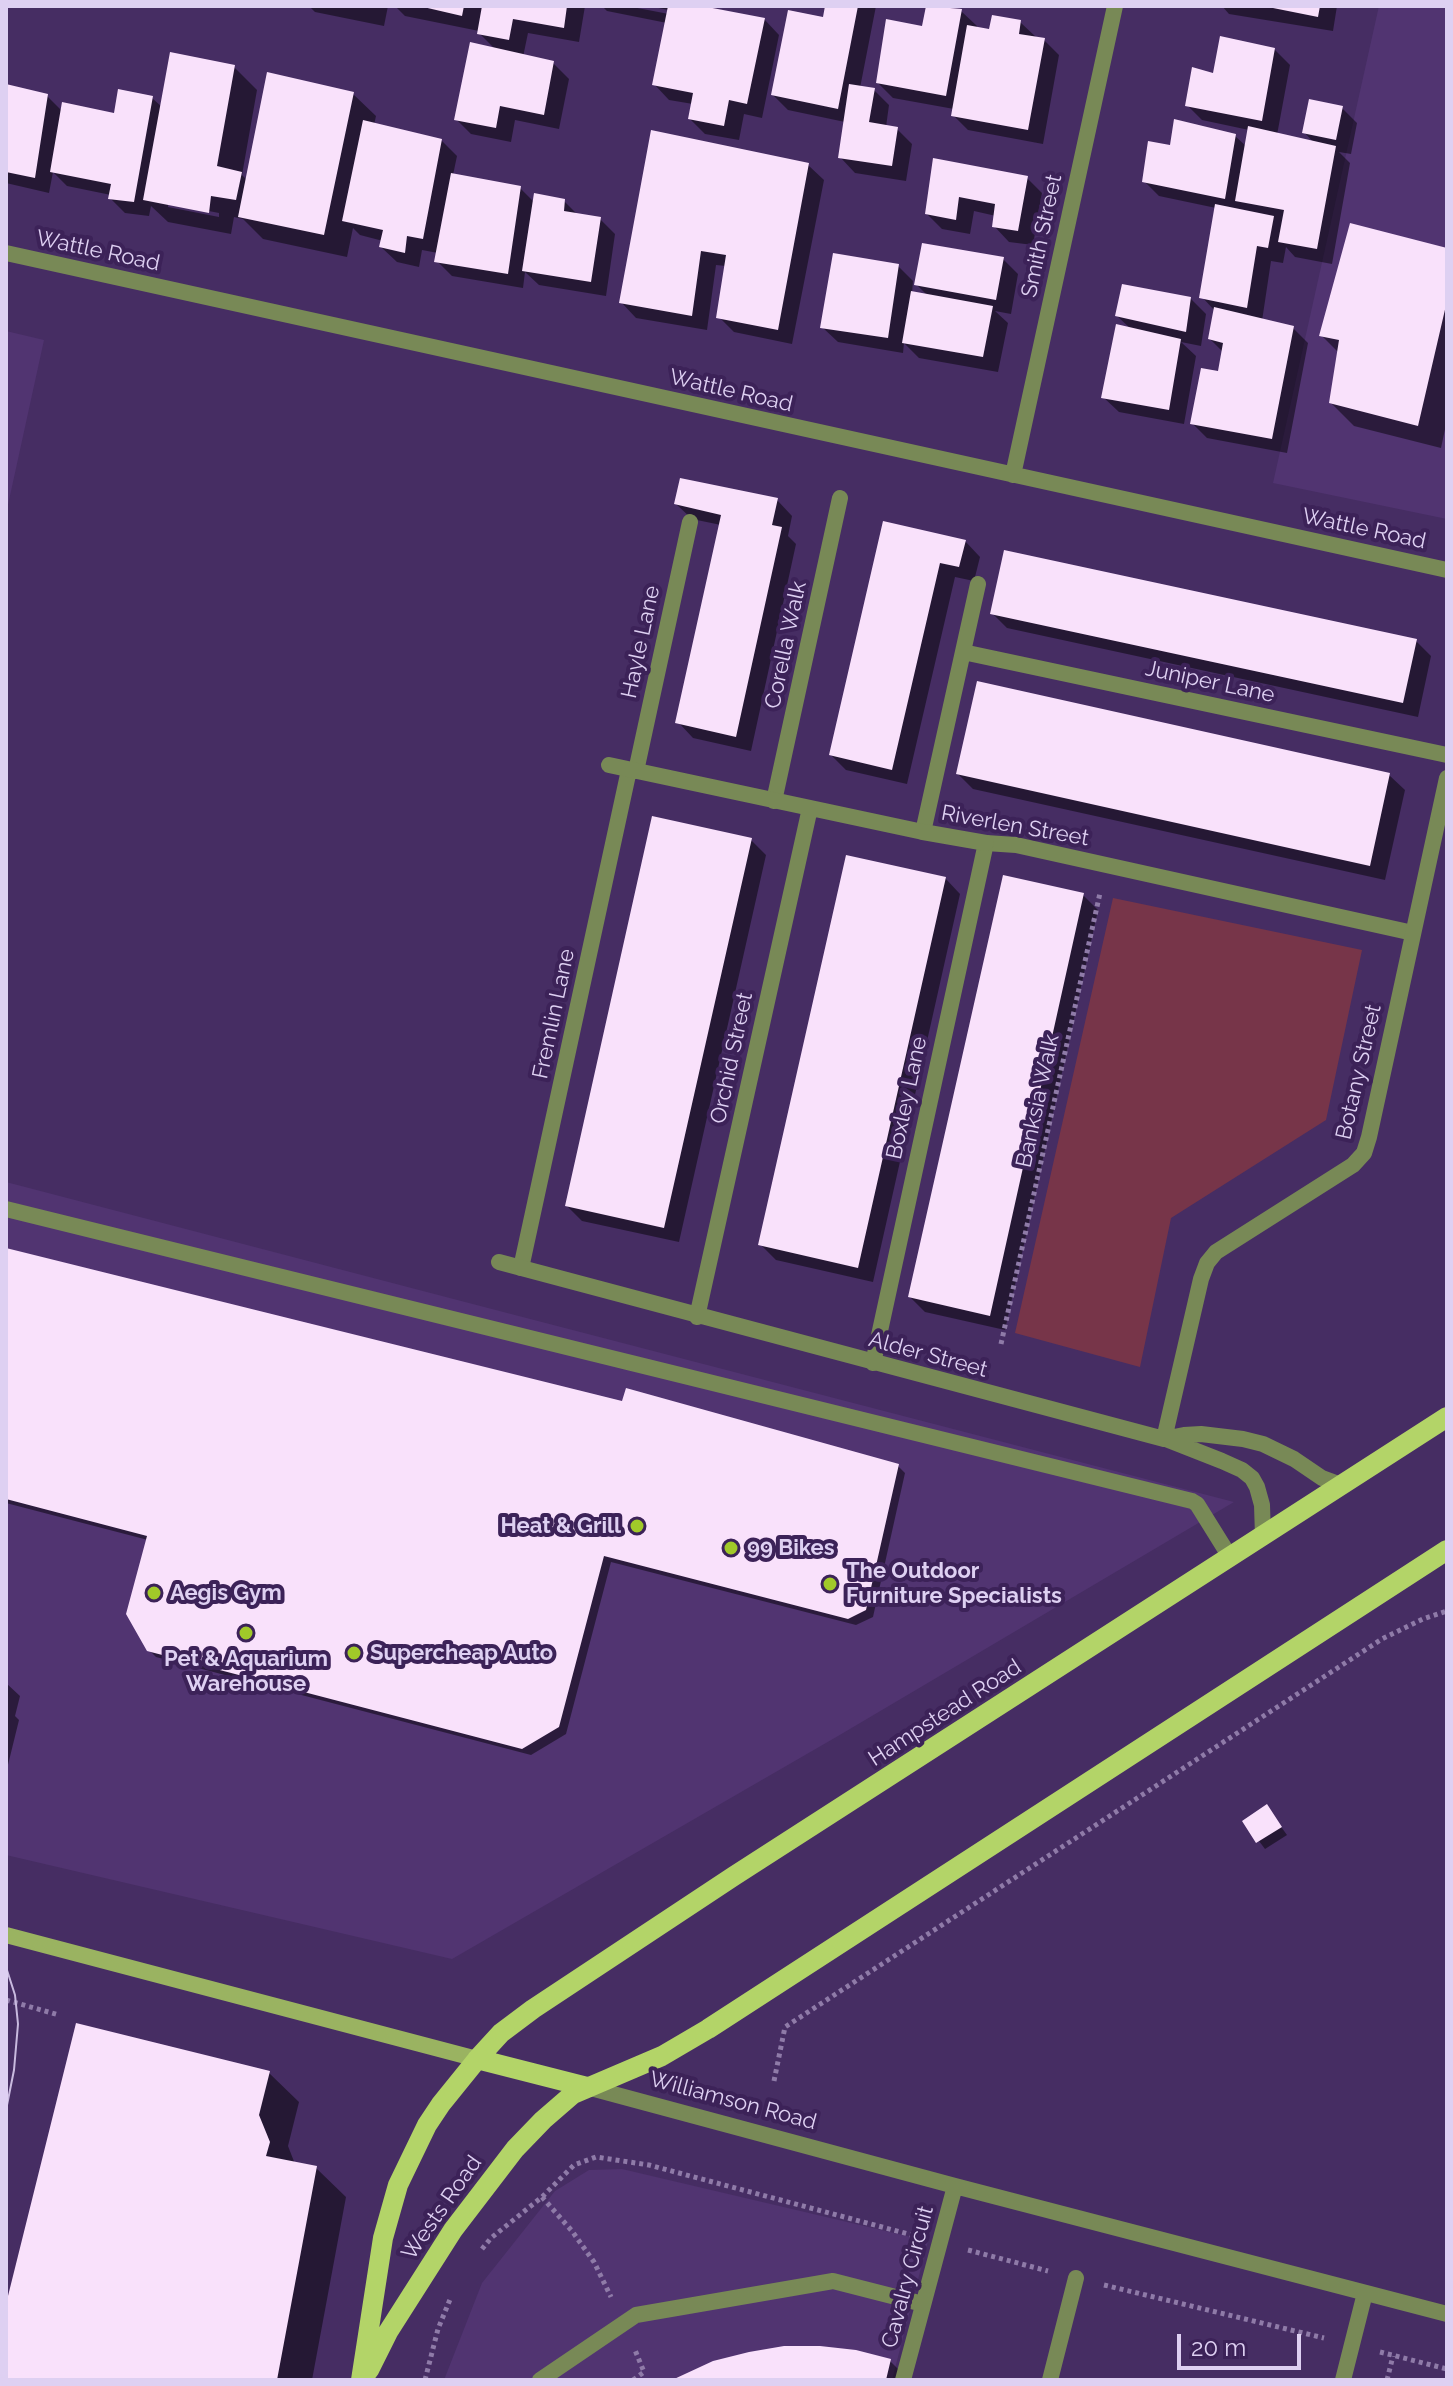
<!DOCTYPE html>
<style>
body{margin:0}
#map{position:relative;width:1453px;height:2386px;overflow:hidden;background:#462d63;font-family:Raleway,sans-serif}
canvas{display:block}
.frame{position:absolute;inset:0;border:8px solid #ded0f2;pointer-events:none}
.scale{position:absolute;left:1177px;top:2334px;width:124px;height:36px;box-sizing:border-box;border:4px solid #ded0f2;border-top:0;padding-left:10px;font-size:24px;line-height:28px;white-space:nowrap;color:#ded0f2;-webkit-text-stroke:6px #3c2258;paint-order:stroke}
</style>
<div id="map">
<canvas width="1453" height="2386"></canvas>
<div class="frame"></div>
<div class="scale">20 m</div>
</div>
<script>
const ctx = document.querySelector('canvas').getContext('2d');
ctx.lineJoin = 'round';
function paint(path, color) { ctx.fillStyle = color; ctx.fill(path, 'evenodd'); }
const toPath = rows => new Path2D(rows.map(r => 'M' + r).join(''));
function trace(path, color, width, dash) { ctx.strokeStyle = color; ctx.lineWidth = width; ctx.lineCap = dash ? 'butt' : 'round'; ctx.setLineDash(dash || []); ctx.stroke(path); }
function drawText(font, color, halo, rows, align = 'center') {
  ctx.font = font + ' Raleway,sans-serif'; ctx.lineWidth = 8; ctx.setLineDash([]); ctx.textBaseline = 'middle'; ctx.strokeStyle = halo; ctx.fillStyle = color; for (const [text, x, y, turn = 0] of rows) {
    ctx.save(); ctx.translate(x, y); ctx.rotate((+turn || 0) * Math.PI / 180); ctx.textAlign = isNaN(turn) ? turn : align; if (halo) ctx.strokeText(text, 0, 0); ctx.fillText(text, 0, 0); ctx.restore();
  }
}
const built = toPath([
 [1379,6,1447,6,1447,519,1273,483],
 [6,331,44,340,6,514],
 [6,1182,488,1308,1234,1502,838,1736,452,1959,6,1855],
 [622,2169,928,2241,892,2380,444,2380,482,2283,555,2191,589,2170]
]);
const green = toPath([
 [1113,898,1362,950,1326,1120,1171,1218,1140,1367,1015,1333]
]);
const shadow = toPath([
 [309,6,388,6,384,26,315,12],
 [395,6,585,6,579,42,528,33,523,57,553,63,569,79,559,129,515,120,511,142,471,134,456,119,496,50,479,33,479,31,405,16],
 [602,6,627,6,674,15,674,11,648,6,691,6,764,19,779,35,762,118,744,114,739,140,705,134,690,119,693,104,669,100,654,84,667,23,607,11],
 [827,6,876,6,860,88,874,90,889,105,886,127,897,129,912,144,906,181,855,173,840,157,845,122,788,110,773,95,825,20],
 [928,6,961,11,977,26,976,29,991,32,1020,22,1036,37,1044,40,1059,55,1043,144,968,130,953,115,954,109,893,98,878,83,924,28],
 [1222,6,1337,6,1333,31,1229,14],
 [1274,49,1290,65,1277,135,1314,143,1304,132,1342,108,1357,123,1351,154,1339,152,1350,163,1332,264,1295,257,1286,247,1283,263,1271,261,1262,321,1293,328,1308,343,1287,453,1207,438,1192,423,1219,373,1223,352,1210,339,1215,311,1202,297,1216,208,1159,196,1144,181,1171,147,1235,136,1246,146,1249,130,1202,120,1187,105,1214,76],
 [234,67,257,90,242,175,248,181,353,94,376,116,374,125,441,140,457,156,453,175,520,188,534,202,564,201,579,216,600,219,615,234,606,296,539,285,525,272,523,288,452,276,437,261,438,253,422,250,419,267,397,262,381,247,383,241,360,235,353,228,347,257,263,239,243,219,234,217,231,234,168,222,151,206,149,216,125,213,110,198,111,195,67,186,53,172,49,193,6,183,6,86,47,96,63,112,116,115,152,98,162,107],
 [168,203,219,213,219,217,168,207],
 [935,160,1027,178,1042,193,1033,245,1009,242,994,226,996,216,974,211,970,234,942,229,927,214],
 [808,165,824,180,792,344,734,332,719,317,726,266,716,265,707,330,636,318,621,302],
 [1447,250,1447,420,1441,448,1354,426,1331,403,1339,353,1322,336],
 [1003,259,1018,274,1011,314,995,311,1008,323,998,372,919,358,904,343,903,353,838,342,822,327,898,266,916,284],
 [913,281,928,296,912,293],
 [1190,298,1206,314,1201,346,1181,342,1196,356,1184,424,1119,412,1103,397,1132,330,1117,316],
 [777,500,792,516,788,536,796,544,751,751,693,738,678,722,721,525,692,519,676,504],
 [884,524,965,541,980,557,974,581,955,577,907,784,846,770,831,755],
 [992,613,1416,641,1431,656,1418,717,1007,628],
 [958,774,1389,775,1405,790,1385,880,973,789],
 [751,840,766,855,679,1242,582,1221,567,1206],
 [945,878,960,894,873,1282,776,1260,761,1245],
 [1083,895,1098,910,1005,1330,925,1312,910,1297],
 [6,1250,624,1403,898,1466,905,1473,873,1617,856,1625,611,1562,566,1734,531,1755,156,1657,148,1649,148,1540,6,1503],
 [6,1683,20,1696,15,1716,19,1720,6,1773],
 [1266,1806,1287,1835,1265,1849,1244,1821],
 [269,2073,299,2102,288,2146,295,2164,316,2168,346,2197,312,2380,6,2380,6,2313],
 [890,2361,909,2380,676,2380]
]);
const building = toPath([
 [419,6,464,6,462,16],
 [482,6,567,6,564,28,513,19,509,40,477,34],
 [668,6,702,6,765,18,747,104,729,100,724,126,688,119,693,93,652,85],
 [825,6,858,6,838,109,771,95,788,10,823,17],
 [926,6,962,9,946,96,876,83,886,19,922,26],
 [1263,6,1320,6,1318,17],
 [992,15,1021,20,1019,34,1045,38,1028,130,951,116,967,25,989,29],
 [1220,36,1275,48,1262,121,1185,106,1192,67,1213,73],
 [470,42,554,61,544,115,500,106,496,128,454,120],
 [170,52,235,65,217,166,242,172,236,200,211,196,209,213,143,200],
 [267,72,354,92,324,235,238,217],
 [6,84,48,94,35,178,6,172],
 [849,84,875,88,869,122,898,127,892,166,838,158],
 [118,89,153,96,134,202,108,199,111,184,50,172,62,102,114,113],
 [1309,99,1343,106,1336,140,1302,133],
 [1174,119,1236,134,1225,199,1142,182,1148,141,1170,145],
 [363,120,442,139,423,239,407,236,405,253,379,247,383,230,342,221],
 [1248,126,1336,146,1317,249,1278,242,1284,210,1235,201],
 [651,130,809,163,778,330,716,318,726,255,701,251,692,316,619,303],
 [933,158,1028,176,1018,231,992,227,995,204,959,197,956,220,925,214],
 [451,173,521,186,508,274,434,262],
 [534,193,565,199,564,211,601,217,591,282,522,271],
 [1215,204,1274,216,1268,248,1257,246,1247,308,1199,298],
 [1350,223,1447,248,1447,301,1418,426,1329,403,1339,340,1319,336],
 [922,243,1004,257,996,300,914,285],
 [833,253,899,264,888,338,820,328],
 [1122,284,1191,297,1186,332,1115,316],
 [911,291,993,306,983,357,902,343],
 [1214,307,1294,326,1272,439,1190,424,1201,368,1218,371,1223,343,1208,339],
 [1116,324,1181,339,1169,410,1101,398],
 [680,478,778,498,772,525,782,527,736,737,675,723,721,515,674,504],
 [883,521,966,540,959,567,940,563,892,770,829,755],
 [1004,550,1417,639,1403,703,990,614],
 [977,681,1390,773,1370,866,956,774],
 [652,816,752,838,664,1228,565,1206],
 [846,855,946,877,858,1268,758,1245],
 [1003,875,1084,893,990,1316,908,1297],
 [6,1248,622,1401,626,1388,899,1464,866,1610,848,1619,604,1556,559,1727,522,1749,147,1651,126,1614,147,1536,6,1499],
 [1267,1804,1282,1827,1256,1843,1242,1821],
 [76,2023,270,2071,259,2115,270,2142,266,2156,317,2166,277,2380,6,2380,6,2304],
 [784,2346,820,2346,856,2350,891,2359,886,2380,672,2380,713,2361,749,2352]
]);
const path = toPath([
 [1001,1344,1100,893],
 [6,2000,59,2015],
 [774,2081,785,2027,1382,1639,1423,1619,1447,1611],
 [542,2197,572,2231,594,2262,611,2297],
 [482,2249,491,2238,542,2197,574,2165,596,2157,649,2165,912,2235],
 [968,2250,1048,2271],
 [1104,2285,1324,2338],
 [1380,2352,1447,2369],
 [425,2380,438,2329,451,2297],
 [633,2380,644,2372,635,2350],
 [1387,2380,1393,2356]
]);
const lane = toPath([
 [963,652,1447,755],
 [636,771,690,522],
 [774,801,840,498],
 [923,832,978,584],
 [6,1209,1192,1501,1197,1504,1230,1557],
 [521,1268,629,770],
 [873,1363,986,843,1016,845,1413,933],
 [540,2380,636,2315,833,2281,923,2304],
 [1050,2380,1076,2278]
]);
const street = toPath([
 [6,253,1447,570],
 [1013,475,1115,6],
 [609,765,923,832,986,843],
 [499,1262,1164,1439,1184,1435,1201,1434,1243,1439,1263,1444,1294,1459,1322,1478,1341,1485],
 [697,1317,810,808],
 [1164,1439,1201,1279,1207,1263,1216,1252,1353,1165,1364,1153,1369,1137,1447,778],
 [1166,1439,1222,1461,1242,1470,1252,1478,1257,1487,1262,1505,1263,1536],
 [587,2087,955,2186,1447,2314],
 [903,2380,955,2186],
 [1343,2380,1365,2293]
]);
const secondary = toPath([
 [6,1935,477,2059]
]);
const primary = toPath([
 [477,2059,587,2087],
 [369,2370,388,2332,453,2230,515,2149,543,2120,573,2094,662,2056,708,2029,1447,1550],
 [361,2380,383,2238,398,2185,427,2125,441,2104,479,2057,501,2033,533,2009,734,1876,1447,1417]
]);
const tram = toPath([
 [6,1967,15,1995,18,2024,14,2070,6,2110]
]);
const markers = [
 [637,1526,8,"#a1c929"],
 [731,1548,8,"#a1c929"],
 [830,1584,8,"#a1c929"],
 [154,1593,8,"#a1c929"],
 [246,1633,8,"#a1c929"],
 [354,1653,8,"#a1c929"]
];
const streetNames = [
 ["Smith Street",1042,236,-78],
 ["Wattle Road",98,251,12],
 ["Wattle Road",731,391,13],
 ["Wattle Road",1364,529,12],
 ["Hayle Lane",641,642,-78],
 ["Corella Walk",786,645,-78],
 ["Juniper Lane",1210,682,12],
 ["Riverlen Street",1015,826,10],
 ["Fremlin Lane",554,1014,-78],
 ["Orchid Street",732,1058,-78],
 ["Botany Street",1359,1072,-77],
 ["Boxley Lane",907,1098,-78],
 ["Banksia Walk",1038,1101,-78],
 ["Alder Street",928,1355,15],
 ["Hampstead Road",945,1713,-33],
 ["Williamson Road",733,2101,15],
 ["Wests Road",442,2208,-55],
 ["Cavalry Circuit",908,2277,-75]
];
const poiNames = [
 ["Heat & Grill",621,1526,"right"],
 ["99 Bikes",747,1548],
 ["The Outdoor",846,1571],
 ["Furniture Specialists",846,1596],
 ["Aegis Gym",170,1593],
 ["Supercheap Auto",370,1653],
 ["Pet & Aquarium",246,1659,"center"],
 ["Warehouse",246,1684,"center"]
];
paint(built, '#513471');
paint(green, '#773549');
paint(shadow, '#0007');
paint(building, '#f9e1fb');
trace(path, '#8f7ba8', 5, [4, 4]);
trace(lane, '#788956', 16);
trace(street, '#788956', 16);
trace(secondary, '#9ab361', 16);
trace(primary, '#b3d468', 20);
trace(tram, '#c9badf', 2);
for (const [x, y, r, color] of markers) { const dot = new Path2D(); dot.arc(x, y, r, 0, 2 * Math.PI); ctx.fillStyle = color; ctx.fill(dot); trace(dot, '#3c2258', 3); }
drawText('22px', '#ded0f2', '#3c2258', streetNames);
drawText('bold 22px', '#ded0f2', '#3c2258', poiNames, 'left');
</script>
